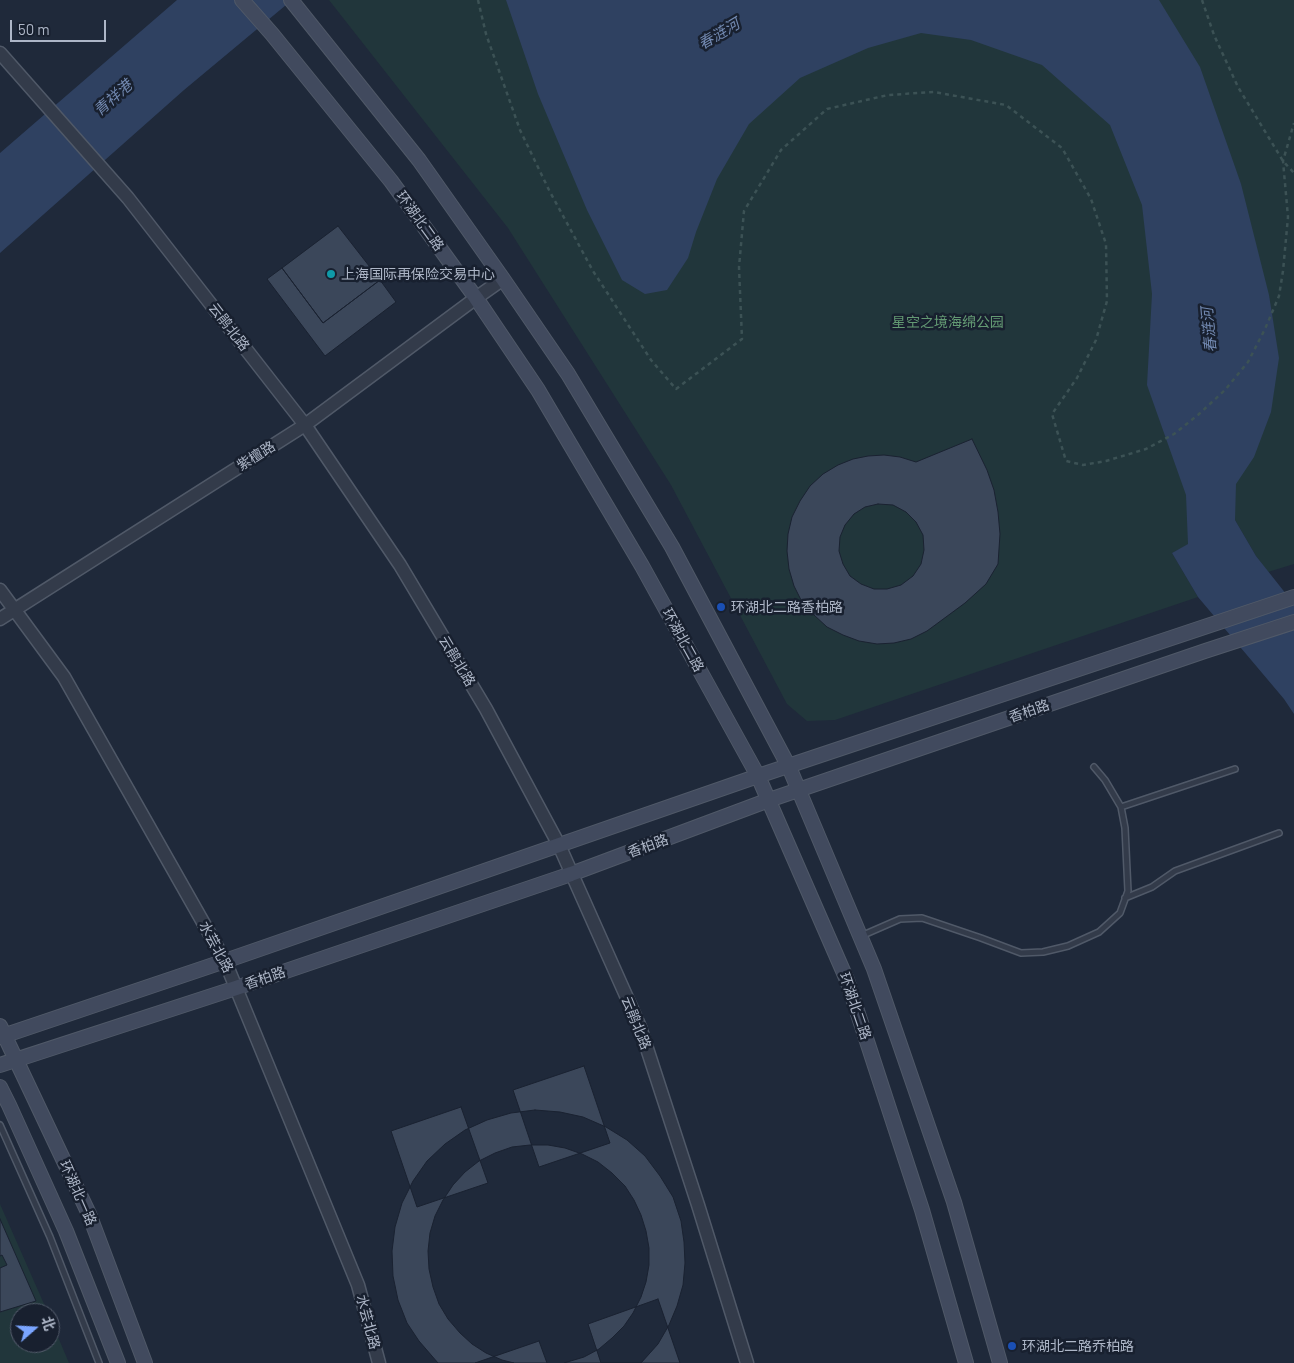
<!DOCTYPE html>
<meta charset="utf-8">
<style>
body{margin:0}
#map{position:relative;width:1294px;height:1363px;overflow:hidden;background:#1f293a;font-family:Barlow,"Noto Sans SC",sans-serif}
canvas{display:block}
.north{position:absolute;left:10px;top:1303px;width:50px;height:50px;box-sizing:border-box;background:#18202f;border:1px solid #545c6c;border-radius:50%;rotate:71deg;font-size:14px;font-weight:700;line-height:20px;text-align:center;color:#adb6c7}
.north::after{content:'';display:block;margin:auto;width:18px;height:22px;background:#7aa5ff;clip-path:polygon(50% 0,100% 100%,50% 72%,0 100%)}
.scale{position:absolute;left:10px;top:20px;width:96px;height:22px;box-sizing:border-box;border:2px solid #adb6c7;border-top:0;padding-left:6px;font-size:15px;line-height:18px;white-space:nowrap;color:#adb6c7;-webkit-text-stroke:4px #18202f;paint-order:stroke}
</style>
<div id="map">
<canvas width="1294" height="1363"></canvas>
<div class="north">北</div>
<div class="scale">50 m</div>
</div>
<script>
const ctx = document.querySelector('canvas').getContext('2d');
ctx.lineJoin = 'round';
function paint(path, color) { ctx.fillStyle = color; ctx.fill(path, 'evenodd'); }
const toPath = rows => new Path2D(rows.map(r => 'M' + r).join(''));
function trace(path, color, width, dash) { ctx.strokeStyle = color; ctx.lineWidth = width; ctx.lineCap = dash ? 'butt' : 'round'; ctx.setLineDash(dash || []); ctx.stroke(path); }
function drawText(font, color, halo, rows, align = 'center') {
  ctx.font = font + ' Barlow,"Noto Sans SC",sans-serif'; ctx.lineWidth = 5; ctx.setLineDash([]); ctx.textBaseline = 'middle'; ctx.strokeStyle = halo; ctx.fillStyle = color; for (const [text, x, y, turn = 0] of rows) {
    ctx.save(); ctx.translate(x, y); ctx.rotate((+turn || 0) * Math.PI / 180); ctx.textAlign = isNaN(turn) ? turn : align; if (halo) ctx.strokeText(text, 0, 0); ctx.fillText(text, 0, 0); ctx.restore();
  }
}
const green = toPath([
 [329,0,1294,0,1294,564,1268,572,1256,556,1235,520,1172,553,1198,597,835,720,807,721,787,704,671,485,508,228],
 [0,1204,48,1313,20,1313,20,1343,50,1343,50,1318,69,1363,0,1363]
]);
const water = toPath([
 [177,0,292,0,184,90,0,253,0,153],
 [506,0,1159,0,1200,67,1241,184,1269,295,1279,358,1271,412,1254,457,1236,484,1235,520,1256,556,1294,604,1294,714,1284,699,1198,597,1172,553,1188,544,1186,495,1147,385,1152,294,1142,205,1110,125,1042,65,971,40,921,33,868,48,800,78,749,124,717,179,696,232,688,258,667,290,645,294,622,280,587,210,538,94]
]);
const building = toPath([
 [338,226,380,280,323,323,282,268,338,226],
 [282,268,323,323,380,280,396,302,325,356,267,279,282,268],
 [972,439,987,470,994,490,998,512,1000,534,998,564,986,584,965,603,927,631,911,639,894,643,877,644,859,641,843,635,827,627,814,615,802,602,794,586,789,569,787,551,788,534,792,517,800,501,810,486,823,474,838,465,853,459,868,456,884,455,900,457,916,462,972,439],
 [878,504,893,505,906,512,916,522,923,535,924,550,921,564,913,576,901,585,887,589,874,589,861,584,850,576,843,564,839,551,840,537,845,525,854,514,865,507,878,504],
 [584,1066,610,1143,539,1167,513,1090,584,1066],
 [461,1107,488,1183,417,1207,391,1131,461,1107],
 [535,1110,560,1112,583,1117,606,1127,627,1140,645,1156,660,1176,673,1197,681,1221,684,1242,685,1263,683,1285,677,1306,669,1325,658,1344,641,1363,564,1363,584,1357,599,1349,612,1338,624,1326,633,1313,641,1297,646,1282,649,1265,649,1248,646,1231,641,1215,634,1200,625,1186,612,1173,598,1162,582,1154,565,1148,548,1145,530,1145,512,1147,495,1153,479,1161,465,1172,453,1185,443,1200,435,1216,430,1233,428,1251,429,1269,433,1287,439,1304,448,1319,460,1333,472,1344,486,1353,502,1360,514,1363,438,1363,419,1341,407,1323,398,1300,393,1276,392,1251,395,1227,402,1203,413,1181,427,1161,445,1144,465,1130,487,1120,511,1113,535,1110],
 [0,1219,36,1301,0,1312,0,1268,7,1265,2,1255,0,1256,0,1219],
 [658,1299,680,1363,601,1363,588,1324,658,1299],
 [539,1341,547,1363,475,1363,539,1341]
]);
const path = toPath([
 [478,0,486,34,520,130,549,190,593,271,651,360,676,389,742,339,739,267,744,211,781,150,827,109,888,95,934,92,1006,105,1062,148,1091,199,1106,244,1107,301,1096,340,1077,378,1052,414,1066,461,1083,465,1106,461,1146,449,1174,434,1198,415,1225,390,1248,362,1265,329,1279,296,1283,271,1288,217,1283,161,1294,123],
 [1202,0,1214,35,1238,87,1283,161,1294,173]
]);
const service = toPath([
 [1121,807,1235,769],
 [1125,898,1152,887,1175,871,1279,833],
 [861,936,900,919,922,918,981,938,1021,953,1043,952,1068,946,1099,932,1120,913,1128,891,1125,828,1121,807,1105,780,1094,767],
 [0,1125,50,1237,99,1363]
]);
const tertiary = toPath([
 [0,53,128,198,305,425,400,565,486,709,559,845,640,1027,698,1205,747,1363],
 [0,590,64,677,225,961,358,1285,379,1363],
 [0,619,305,425,476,298,503,279]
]);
const secondary = toPath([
 [242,0,272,34,391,181,476,298,538,390,642,566,758,776,847,980,922,1210,966,1363],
 [291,0,419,160,503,279,568,374,672,547,789,767,874,969,954,1202,1000,1363],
 [0,1026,89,1214,145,1363],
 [0,1037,225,961,758,776,1294,597],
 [0,1065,236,988,571,874,769,800,1205,651,1294,622],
 [0,1087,9,1105,66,1231,118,1363]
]);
const markers = [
 [331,274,5,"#0f9aa8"],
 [721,607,5,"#1a4fb4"],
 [1012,1346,5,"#1a4fb4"]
];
const streetNames = [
 ["环湖北二路",420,221,54],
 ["云鹃北路",229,327,52],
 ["紫檀路",256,456,-32],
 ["环湖北二路",683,640,61],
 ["云鹃北路",457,661,59],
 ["香柏路",1029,711,-19],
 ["香柏路",648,846,-20],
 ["水芸北路",216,947,62],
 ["香柏路",265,978,-19],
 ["环湖北二路",855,1006,71],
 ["云鹃北路",636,1023,68],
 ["环湖北一路",78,1193,66],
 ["水芸北路",368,1322,75]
];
const poiNames = [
 ["上海国际再保险交易中心",341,274],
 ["环湖北二路香柏路",731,607],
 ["环湖北二路乔柏路",1022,1346]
];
const parkNames = [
 ["星空之境海绵公园",948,322]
];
const waterNames = [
 ["春涟河",719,34,-31],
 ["青祥港",113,98,-42],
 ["春涟河",1209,330,-95]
];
paint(green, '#21363b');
paint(water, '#2f4161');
paint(building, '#3b475a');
trace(building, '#1a2231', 1);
trace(service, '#505968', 8);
trace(tertiary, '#505968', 15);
trace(secondary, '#505968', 16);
trace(path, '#3c5255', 2.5, [4, 4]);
trace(service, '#333b4a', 5);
trace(tertiary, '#333b4a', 12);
trace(secondary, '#414a5e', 14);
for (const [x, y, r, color] of markers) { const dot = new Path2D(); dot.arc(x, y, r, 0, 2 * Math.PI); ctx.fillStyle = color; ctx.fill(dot); trace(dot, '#18202f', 2); }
drawText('14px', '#adb6c7', '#18202f', streetNames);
drawText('14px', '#adb6c7', '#18202f', poiNames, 'left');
drawText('14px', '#639973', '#18202f', parkNames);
drawText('italic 15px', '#738ab2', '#18202f', waterNames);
</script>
